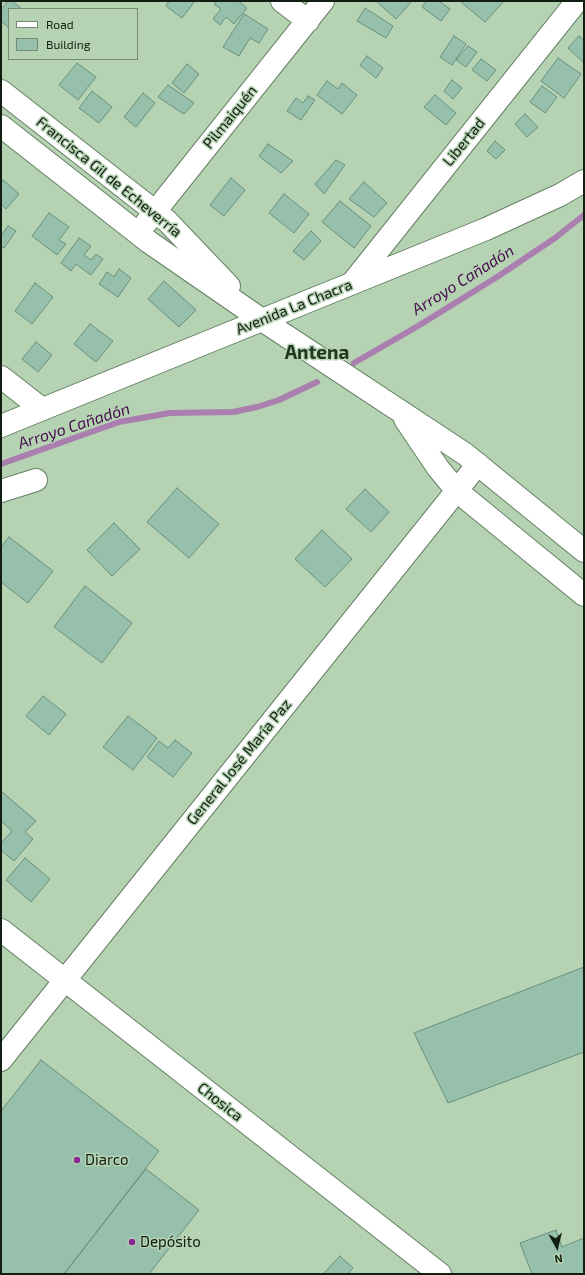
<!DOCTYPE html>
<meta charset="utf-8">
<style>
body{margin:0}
#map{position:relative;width:585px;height:1275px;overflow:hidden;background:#b5d2b3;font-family:"Exo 2",sans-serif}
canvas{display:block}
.frame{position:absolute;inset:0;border:2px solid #131e12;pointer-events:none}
.legend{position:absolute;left:8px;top:8px;width:130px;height:52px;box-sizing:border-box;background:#b5d2b3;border:1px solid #748a73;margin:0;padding:5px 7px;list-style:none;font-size:12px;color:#131e12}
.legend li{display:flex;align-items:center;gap:8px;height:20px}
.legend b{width:20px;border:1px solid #748a73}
.north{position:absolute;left:537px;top:1227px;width:40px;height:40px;-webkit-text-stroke:3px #b5d2b3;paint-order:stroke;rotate:172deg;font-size:11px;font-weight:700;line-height:16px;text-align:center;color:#131e12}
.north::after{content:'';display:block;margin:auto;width:14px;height:18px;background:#131e12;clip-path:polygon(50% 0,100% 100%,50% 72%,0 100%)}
</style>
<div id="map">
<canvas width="585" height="1275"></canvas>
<div class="frame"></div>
<ul class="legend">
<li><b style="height:5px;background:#fff"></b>Road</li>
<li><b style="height:11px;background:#96c0ac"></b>Building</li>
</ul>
<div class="north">N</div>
</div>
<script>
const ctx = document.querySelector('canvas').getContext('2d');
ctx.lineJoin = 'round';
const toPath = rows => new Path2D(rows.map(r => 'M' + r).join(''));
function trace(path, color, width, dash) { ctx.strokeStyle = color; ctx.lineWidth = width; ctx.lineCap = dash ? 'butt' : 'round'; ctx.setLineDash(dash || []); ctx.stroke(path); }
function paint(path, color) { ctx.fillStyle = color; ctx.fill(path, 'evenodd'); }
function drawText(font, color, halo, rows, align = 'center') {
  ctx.font = font + ' "Exo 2",sans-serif'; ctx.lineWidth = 3; ctx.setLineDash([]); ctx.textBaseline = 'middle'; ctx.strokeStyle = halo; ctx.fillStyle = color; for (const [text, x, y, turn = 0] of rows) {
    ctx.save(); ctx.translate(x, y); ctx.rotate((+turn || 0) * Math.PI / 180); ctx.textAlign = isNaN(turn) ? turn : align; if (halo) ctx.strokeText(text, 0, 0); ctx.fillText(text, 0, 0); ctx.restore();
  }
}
const stream = toPath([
 [354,363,418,326,497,277,555,238,584,215],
 [1,464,119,422,170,413,233,412,257,407,279,400,317,382]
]);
const building = toPath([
 [8,1,12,1,22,9,9,9,9,28,1,21,1,10,8,1],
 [169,1,195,1,182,18,166,6,169,1],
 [217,1,238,1,247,8,234,24,226,17,220,25,213,19,221,9,214,4,217,1],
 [376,1,412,1,396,19,376,1],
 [426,1,439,1,450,9,441,21,422,7,426,1],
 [463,1,504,1,485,22,462,3,463,1],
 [365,8,393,26,386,38,357,21,365,8],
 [244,14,268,29,259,43,250,38,239,56,223,47,244,14],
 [454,36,466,44,452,65,440,57,454,36],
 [579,36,584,40,584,63,568,48,579,36],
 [468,46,477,52,466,67,456,60,468,46],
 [367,56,383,68,376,78,360,65,367,56],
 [558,58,581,74,564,98,541,81,558,58],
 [481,59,496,70,487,81,472,70,481,59],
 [77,63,96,77,78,100,59,85,77,63],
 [187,64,199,74,184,93,172,83,187,64],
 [452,80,462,88,453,99,444,91,452,80],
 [327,81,338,89,342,83,357,95,342,114,317,95,327,81],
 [168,85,194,103,184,114,158,97,168,85],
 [542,86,557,97,545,113,530,102,542,86],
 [92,91,112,107,99,123,79,108,92,91],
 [143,93,155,103,136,127,124,117,143,93],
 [435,95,456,113,446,125,424,107,435,95],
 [308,96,315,100,301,120,287,111,296,98,303,103,308,96],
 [525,114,538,127,527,137,515,124,525,114],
 [495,141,505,150,496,159,487,151,495,141],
 [268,144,293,161,281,173,259,156,268,144],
 [336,160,345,165,324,194,315,184,336,160],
 [231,178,245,190,224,216,210,205,231,178],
 [3,180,19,194,6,209,1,204,1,183,3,180],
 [364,182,387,203,374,217,349,199,364,182],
 [284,194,309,214,294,233,269,213,284,194],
 [340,201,371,226,354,248,322,222,340,201],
 [49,213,69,227,59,240,66,244,57,255,32,236,49,213],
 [8,226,16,231,4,248,1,246,1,236,8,226],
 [311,231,321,241,304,260,293,251,311,231],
 [79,238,91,246,84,255,91,260,96,254,103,259,91,275,76,264,71,271,61,263,79,238],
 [119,269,131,278,118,297,99,284,107,272,114,277,119,269],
 [164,281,196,310,179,327,148,299,164,281],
 [35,283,53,297,32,324,15,311,35,283],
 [90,324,113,341,96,362,74,344,90,324],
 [36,342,52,355,38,372,22,359,36,342],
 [177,488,219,524,189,558,147,522,177,488],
 [365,489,389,512,371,532,346,509,365,489],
 [114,523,140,549,112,576,87,550,114,523],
 [322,530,352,559,325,587,295,559,322,530],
 [9,537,53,571,28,603,1,582,1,547,9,537],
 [85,586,132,623,102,663,54,627,85,586],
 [43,696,66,714,49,735,26,716,43,696],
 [128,716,157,738,133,770,103,747,128,716],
 [175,740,192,753,173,777,147,757,159,741,168,748,175,740],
 [1,791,36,821,25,832,33,839,14,861,1,850,1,843,12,831,1,821,1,791],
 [25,858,50,879,31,902,6,880,25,858],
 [584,967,584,1052,448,1103,414,1033,584,967],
 [41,1060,159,1151,64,1274,1,1274,1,1111,41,1060],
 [146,1169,199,1210,149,1274,64,1274,146,1169],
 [556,1230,562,1247,584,1238,584,1274,532,1274,520,1243,556,1230],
 [340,1256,353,1268,348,1274,323,1274,340,1256]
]);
const minor = toPath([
 [282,1,308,21],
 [1,91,167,221,229,286],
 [1,126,149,242,262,320,465,454,584,551],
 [146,223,323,1],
 [353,282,577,1],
 [1,377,42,409],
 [405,419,438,468,457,491,584,595],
 [1,426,486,229,560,195,584,181],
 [1,491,36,480],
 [1,930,440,1274],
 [1,1060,478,464]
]);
const markers = [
 [77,1160,4,"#862792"],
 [132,1242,4,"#862792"]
];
const streetNames = [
 ["Pilmaiquén",230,117,-51],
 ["Libertad",464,142,-51],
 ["Francisca Gil de Echeverría",109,177,39],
 ["Avenida La Chacra",294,307,-22],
 ["General José María Paz",239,762,-51],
 ["Chosica",220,1102,38]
];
const poiNames = [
 ["Diarco",85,1160],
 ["Depósito",140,1242]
];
const waterNames = [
 ["Arroyo Cañadón",463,280,-32],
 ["Arroyo Cañadón",74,426,-18]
];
const districtNames = [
 ["Antena",317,353]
];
trace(stream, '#ab7eb0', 6);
paint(building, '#96c0ac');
trace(building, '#68907d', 1);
trace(minor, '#658164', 24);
trace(minor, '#fff', 22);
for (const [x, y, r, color] of markers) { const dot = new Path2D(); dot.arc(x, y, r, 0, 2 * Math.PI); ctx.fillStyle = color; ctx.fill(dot); trace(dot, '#b5d2b3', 1.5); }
drawText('15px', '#131e12', '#b5d2b3', streetNames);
drawText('15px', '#131e12', '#b5d2b3', poiNames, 'left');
drawText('italic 16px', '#440b4b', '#b5d2b3', waterNames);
drawText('bold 19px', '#1f381e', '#b5d2b3', districtNames);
</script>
